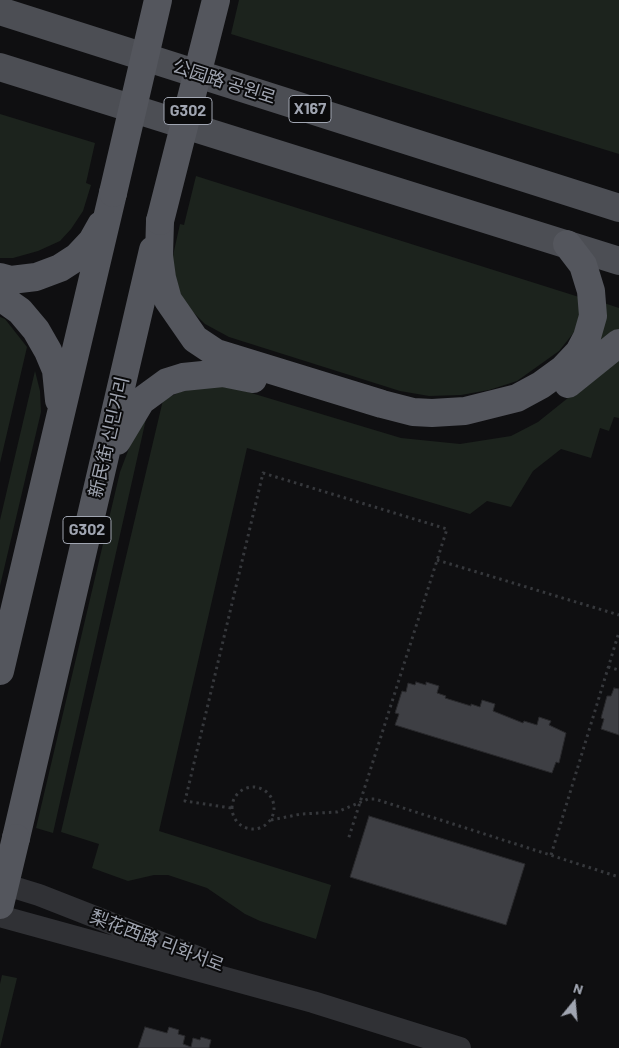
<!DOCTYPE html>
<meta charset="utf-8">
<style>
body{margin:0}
#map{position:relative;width:619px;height:1048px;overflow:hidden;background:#0f0f11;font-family:Barlow,sans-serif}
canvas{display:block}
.north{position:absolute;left:549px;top:978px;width:50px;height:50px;-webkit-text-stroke:4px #0a0a0b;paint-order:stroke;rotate:17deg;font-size:14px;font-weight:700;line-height:20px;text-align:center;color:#a0a5b1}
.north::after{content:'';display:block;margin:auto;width:18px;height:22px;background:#a0a5b1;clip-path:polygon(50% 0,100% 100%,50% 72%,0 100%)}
</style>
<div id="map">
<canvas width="619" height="1048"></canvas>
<div class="north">N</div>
</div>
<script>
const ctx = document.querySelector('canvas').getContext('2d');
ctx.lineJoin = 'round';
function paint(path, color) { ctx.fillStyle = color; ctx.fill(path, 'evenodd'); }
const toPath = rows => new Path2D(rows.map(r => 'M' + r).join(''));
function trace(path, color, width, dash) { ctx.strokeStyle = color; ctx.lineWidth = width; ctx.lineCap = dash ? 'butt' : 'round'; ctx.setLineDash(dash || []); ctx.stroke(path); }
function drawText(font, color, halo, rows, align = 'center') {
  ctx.font = font + ' Barlow,"Noto Sans SC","Noto Sans KR",sans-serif'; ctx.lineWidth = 4; ctx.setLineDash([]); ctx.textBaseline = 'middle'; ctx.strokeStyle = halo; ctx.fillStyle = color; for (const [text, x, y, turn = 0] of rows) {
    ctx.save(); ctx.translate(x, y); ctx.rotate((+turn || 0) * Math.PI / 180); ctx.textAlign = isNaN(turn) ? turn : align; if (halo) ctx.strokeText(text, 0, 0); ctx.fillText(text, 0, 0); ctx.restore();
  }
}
const green = toPath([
 [239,0,619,0,619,154,231,34],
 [0,114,95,143,86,183,91,185,83,211,71,229,60,241,38,251,13,258,0,258],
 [196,176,579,297,579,316,575,331,559,351,517,381,489,390,461,395,429,396,400,391,229,337,205,324,190,309,177,289,172,260,180,224,184,225],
 [601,302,619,308,619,330,602,344,597,340],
 [0,317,5,319,27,347,0,463],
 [619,357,619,418,614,417,609,431,600,428,591,458,561,449,533,471,511,507,487,501,470,514,247,448,159,831,331,885,316,939,260,921,245,914,207,888,168,875,154,875,128,881,92,868,99,844,61,832,163,400,180,392,200,387,217,386,238,389,401,438,460,444,511,436,538,422],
 [35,371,40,391,41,412,0,586,0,520],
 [146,419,53,833,36,828,120,472,131,443],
 [2,975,17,978,0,1048,0,984]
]);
const building = toPath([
 [416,682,426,685,426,682,439,686,437,693,446,696,445,698,471,706,471,704,480,707,482,700,495,704,493,711,523,723,524,721,537,725,539,717,551,721,549,725,566,733,559,763,556,762,552,773,395,725,399,714,395,713,402,691,406,692,408,683,415,685,416,682],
 [614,688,619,689,619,735,601,729,604,719,601,718,607,696,611,696,614,688],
 [369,816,525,864,506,925,350,877,369,816],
 [145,1027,167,1033,169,1027,179,1030,178,1034,185,1036,183,1044,191,1047,193,1038,200,1040,201,1037,211,1040,209,1048,138,1048,145,1027]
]);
const path = toPath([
 [437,560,619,615],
 [608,667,619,670],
 '232 808a21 21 0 1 1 42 0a21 21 0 1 1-42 0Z',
 [231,808,185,801,263,473,447,529,348,840],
 [271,820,301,814,337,812,368,799,375,799,619,877],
 [551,855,619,632]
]);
const tertiary = toPath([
 [0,883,39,895,205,960],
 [0,916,313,1002,460,1048]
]);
const primary = toPath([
 [0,11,619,208],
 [0,67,619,261]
]);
const trunk = toPath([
 [160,221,159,256,162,278,168,300,195,339,216,353,382,404,413,412,432,413,465,411,517,398,541,385,563,369,579,352,587,337,593,316,591,291,583,265,567,244],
 [0,277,11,280,36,277,60,268,77,257,92,241,101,225],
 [0,297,20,311,36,330,48,351,56,370,59,400],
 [568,384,619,343],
 [117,441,141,401,167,382,183,377,223,373,253,379],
 [0,671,113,193],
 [16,838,153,250]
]);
const trunkBridge = toPath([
 [113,193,158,0],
 [160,221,216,0],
 [0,905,16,838]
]);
const shields = [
 [310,109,42],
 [188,111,48],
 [87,530,48]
];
const shieldNames = [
 ["X167",310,109],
 ["G302",188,111],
 ["G302",87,530]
];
const streetNames = [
 ["公园路 공원로",224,82,18],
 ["新民街 신민거리",109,437,-77],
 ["梨花西路 리화서로",157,941,21]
];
paint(green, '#1c231d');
paint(building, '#3e3f44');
trace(building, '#29292c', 1);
trace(path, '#36383c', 3, [2.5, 4]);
trace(tertiary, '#303135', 22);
trace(primary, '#4c4e54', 28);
trace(trunk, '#54565d', 28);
trace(trunkBridge, '#54565d', 28);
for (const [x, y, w] of shields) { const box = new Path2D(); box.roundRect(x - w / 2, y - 13.5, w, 27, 4); ctx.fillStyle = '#0a0a0b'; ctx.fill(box); trace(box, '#a0a5b1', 1); }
drawText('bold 16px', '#a0a5b1', null, shieldNames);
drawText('18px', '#a0a5b1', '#0a0a0b', streetNames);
</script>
